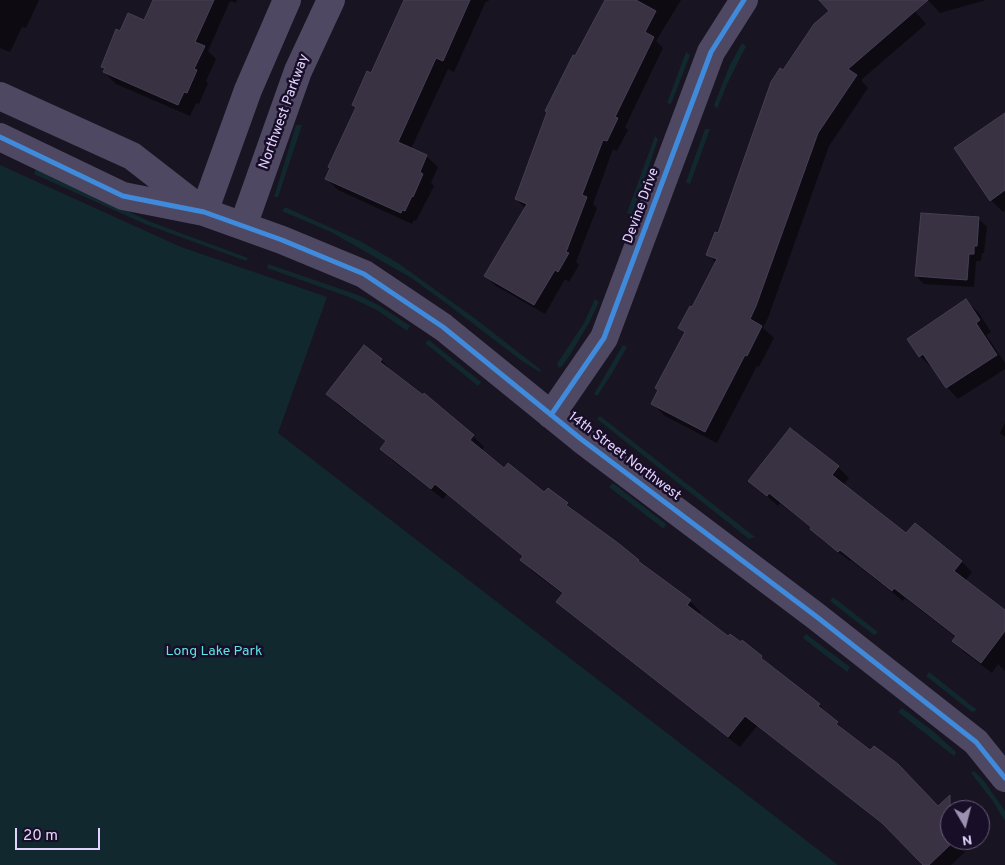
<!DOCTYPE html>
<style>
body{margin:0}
#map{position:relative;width:1005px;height:865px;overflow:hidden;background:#191421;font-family:Overpass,sans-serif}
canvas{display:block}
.north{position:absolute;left:940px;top:800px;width:50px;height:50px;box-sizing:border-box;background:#180e27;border:1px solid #695d7d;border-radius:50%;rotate:172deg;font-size:14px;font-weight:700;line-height:20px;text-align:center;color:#e3d4ff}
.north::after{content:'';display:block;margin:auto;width:18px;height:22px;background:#9c91b1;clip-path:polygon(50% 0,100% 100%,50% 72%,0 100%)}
.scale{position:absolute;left:15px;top:828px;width:85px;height:22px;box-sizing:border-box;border:2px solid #e3d4ff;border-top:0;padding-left:6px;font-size:15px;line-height:18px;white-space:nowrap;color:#e3d4ff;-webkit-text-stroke:4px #180e27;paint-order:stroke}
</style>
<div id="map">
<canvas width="1005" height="865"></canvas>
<div class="north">N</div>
<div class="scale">20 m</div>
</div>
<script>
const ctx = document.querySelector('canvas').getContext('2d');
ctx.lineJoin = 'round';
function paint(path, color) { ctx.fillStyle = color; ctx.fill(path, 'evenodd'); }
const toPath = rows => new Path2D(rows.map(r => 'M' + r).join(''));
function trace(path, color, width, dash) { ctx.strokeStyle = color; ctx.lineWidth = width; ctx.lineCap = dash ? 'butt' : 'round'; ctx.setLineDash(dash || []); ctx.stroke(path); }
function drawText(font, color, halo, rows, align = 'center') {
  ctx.font = font + ' Overpass,sans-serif'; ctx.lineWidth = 5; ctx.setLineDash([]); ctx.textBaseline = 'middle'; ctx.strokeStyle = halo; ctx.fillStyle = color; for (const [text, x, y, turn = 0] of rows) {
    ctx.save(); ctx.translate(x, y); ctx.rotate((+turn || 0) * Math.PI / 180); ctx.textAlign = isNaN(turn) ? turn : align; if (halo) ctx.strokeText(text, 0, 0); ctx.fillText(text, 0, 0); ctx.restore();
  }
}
const green = toPath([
 [742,43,746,46,727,84,717,109,714,105,730,65],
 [686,52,690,55,671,104,667,103],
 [296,125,302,125,278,197,274,197],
 [705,129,710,129,690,184,686,182],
 [655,136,658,139,648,169,632,214,627,213],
 [0,165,181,247,327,297,278,433,838,865,0,865],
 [36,169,151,222,248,258,246,261,145,224,34,174],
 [285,207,360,241,398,263,477,320,541,370,540,372,522,361,450,306,410,277,331,232,282,211],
 [268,264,358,295,380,306,410,326,407,331,377,310,349,297,267,268],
 [595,299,599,302,590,321,570,355,562,366,559,368,557,364,584,323],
 [429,340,481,382,478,386,425,343],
 [623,345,627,347,611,375,597,396,594,394],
 [600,416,677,476,755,537,749,539,597,419],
 [613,483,666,524,664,529,609,487],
 [833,597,878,632,876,634,874,635,830,601],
 [806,634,850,667,847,672,803,638],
 [929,672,977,710,972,712,926,676],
 [902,708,934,732,956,752,954,756,898,712],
 [974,771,984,781,1005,811,1005,821,992,800,971,773]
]);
const shadow = toPath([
 [0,0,39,0,26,28,22,27,10,52,0,48],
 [154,0,237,0,236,3,230,1,208,51,216,59,206,81,208,83,199,104,196,103,190,116,116,84,104,72,106,69,103,67,121,33,145,22],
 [405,0,489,0,488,2,486,1,454,72,448,69,411,149,426,156,438,167,431,183,434,186,416,221,414,220,412,224,338,190,327,179,356,108,353,105,372,75],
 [607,0,681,0,656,41,663,48,625,127,628,130,617,151,613,149,593,204,597,208,576,262,579,265,569,282,565,279,545,314,496,286,486,276,526,209,516,199,575,58],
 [836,0,905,0,926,24,861,80,868,88,829,146,768,318,763,328,774,338,759,367,757,366,717,443,665,416,653,404,685,334,680,328,693,308,716,263,708,254,719,234,783,72,831,11],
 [928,0,986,0,940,13],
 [1005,115,1005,210,1003,212,991,200],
 [979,219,987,227,984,253,982,253,981,261,976,261,974,287,924,284,916,276],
 [966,301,978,312,991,332,986,335,1005,363,1005,369,958,399,947,387,933,367,932,368,920,356],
 [381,360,392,371,391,372,473,436,484,447,481,451,504,470,544,494,548,490,690,601,701,612,698,615,728,638,761,657,772,668,819,705,848,734,950,820,950,840,962,840,969,848,951,865,924,865,893,832,757,726,740,747,569,613,558,602,564,595,532,571,522,560,524,557,447,494,443,499,392,460,382,449,387,442,338,405,327,394],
 [1005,423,1005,437,1000,433],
 [791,430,838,467,849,478,843,485,907,535,915,525,962,562,972,572,965,581,1005,611,1005,671,998,664,992,673,964,652,954,641,957,638,905,598,903,601,851,560,850,561,822,540,812,528,780,503,778,506,750,481]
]);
const building = toPath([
 [153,0,214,0,195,42,205,46,194,69,197,70,187,93,184,92,178,105,103,72,105,68,101,67,116,29,120,31,128,13,144,20,153,0],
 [404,0,470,0,443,61,436,58,398,142,427,155,420,172,423,174,413,197,412,196,405,211,402,210,401,213,325,179,330,168,328,167,356,107,352,105,367,71,371,73,404,0],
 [605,0,636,0,656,11,645,32,654,37,615,117,618,118,607,141,603,140,582,195,587,197,566,252,569,253,558,272,555,270,534,305,484,276,527,204,515,199,547,112,545,111,573,55,575,56,605,0],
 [819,0,928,0,848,69,857,75,818,133,756,306,750,319,762,326,747,356,745,355,705,432,651,404,658,390,655,388,685,332,678,328,690,306,692,307,717,259,706,255,715,232,718,233,771,82,780,68,783,70,814,24,829,11,819,0],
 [1005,113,1005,190,990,201,954,148,1005,113],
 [921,213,979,217,977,246,974,246,974,254,969,254,967,280,915,276,921,213],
 [966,299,980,320,976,323,997,355,946,388,923,354,919,357,907,339,966,299],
 [364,345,382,359,380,362,423,395,424,393,474,435,470,440,504,468,508,463,544,492,548,488,568,503,566,505,618,543,639,560,638,561,691,600,687,605,728,636,730,634,741,642,742,640,762,656,761,658,820,704,818,706,838,722,836,724,870,750,874,746,898,764,938,806,950,795,950,845,929,865,923,865,882,823,745,716,728,737,556,602,563,593,520,560,523,556,435,484,431,489,380,449,386,441,326,394,364,345],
 [790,428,839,466,832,475,906,533,915,523,962,561,954,571,1005,610,1005,631,981,663,952,641,956,636,894,588,892,591,840,550,838,552,810,529,811,527,769,493,767,496,748,481,790,428]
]);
const street = toPath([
 [0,96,132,156,199,208],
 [0,137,123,196,204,212,282,240,364,274,443,327,581,439,817,617,976,742,1005,778],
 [204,212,248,90,287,0],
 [243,226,298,71,331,0],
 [551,415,604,338,711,52,744,0]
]);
const cycleway = toPath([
 [0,137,123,196,204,212,282,240,364,274,443,327,581,439,817,617,976,742,1005,778],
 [551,415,604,338,711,52,744,0]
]);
const streetNames = [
 ["Northwest Parkway",285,112,-70],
 ["Devine Drive",642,206,-70],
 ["14th Street Northwest",624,457,37]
];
const parkNames = [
 ["Long Lake Park",214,652]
];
paint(green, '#11282f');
paint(shadow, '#0007');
paint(building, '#393243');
trace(building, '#473e55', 1);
trace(street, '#4f4862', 28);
trace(cycleway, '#408adc', 5);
drawText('14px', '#e3d4ff', '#180e27', streetNames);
drawText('14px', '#59e6e6', '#180e27', parkNames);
</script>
